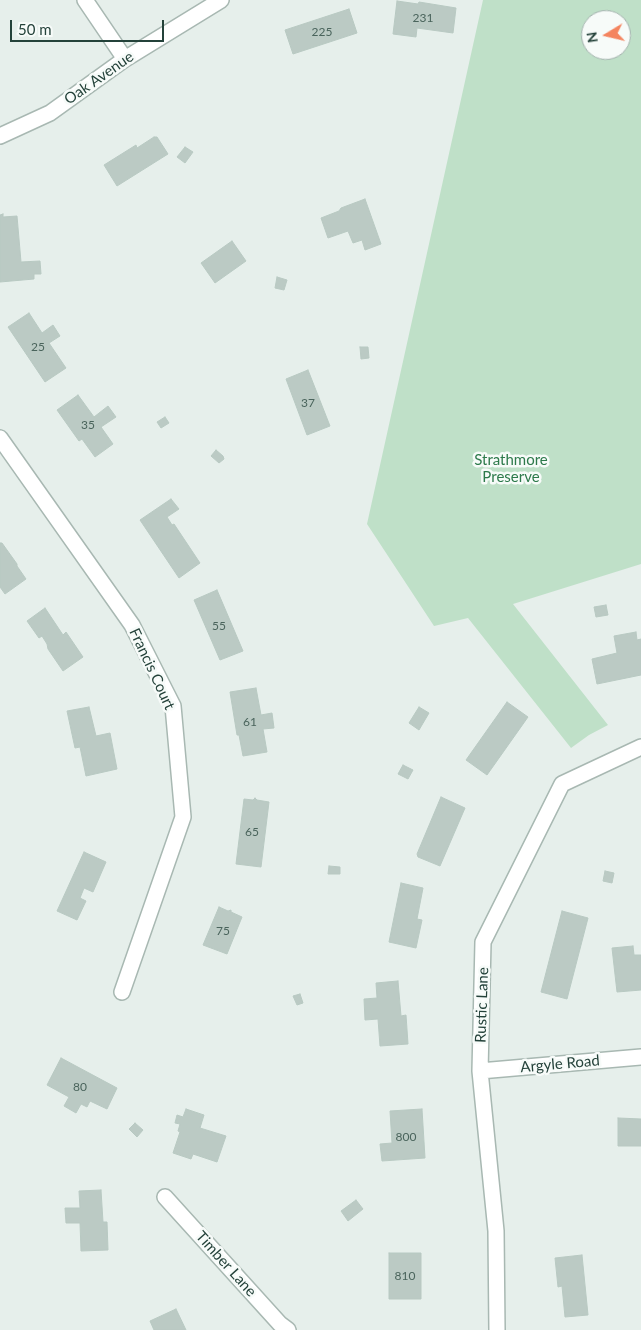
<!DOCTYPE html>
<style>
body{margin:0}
#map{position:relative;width:641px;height:1330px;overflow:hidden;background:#e6efeb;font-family:Lato,sans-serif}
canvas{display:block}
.north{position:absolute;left:581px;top:10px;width:50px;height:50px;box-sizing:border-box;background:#f7fbf9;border:1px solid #a3b1ad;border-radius:50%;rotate:261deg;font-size:14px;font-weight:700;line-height:20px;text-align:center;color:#24423a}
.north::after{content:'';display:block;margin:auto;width:18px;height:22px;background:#f4845f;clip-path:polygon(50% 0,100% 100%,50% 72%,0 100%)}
.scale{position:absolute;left:10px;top:20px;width:154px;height:22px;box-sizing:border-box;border:2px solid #24423a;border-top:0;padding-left:6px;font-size:15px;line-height:18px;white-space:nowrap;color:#24423a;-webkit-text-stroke:4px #f7fbf9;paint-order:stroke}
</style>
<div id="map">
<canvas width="641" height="1330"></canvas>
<div class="north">N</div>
<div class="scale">50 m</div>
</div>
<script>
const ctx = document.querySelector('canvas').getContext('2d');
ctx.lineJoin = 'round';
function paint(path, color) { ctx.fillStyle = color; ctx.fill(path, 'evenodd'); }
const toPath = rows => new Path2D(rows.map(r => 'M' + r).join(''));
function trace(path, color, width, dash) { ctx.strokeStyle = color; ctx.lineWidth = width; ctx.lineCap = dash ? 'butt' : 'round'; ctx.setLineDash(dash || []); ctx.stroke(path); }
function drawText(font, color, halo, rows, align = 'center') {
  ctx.font = font + ' Lato,sans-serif'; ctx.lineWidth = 5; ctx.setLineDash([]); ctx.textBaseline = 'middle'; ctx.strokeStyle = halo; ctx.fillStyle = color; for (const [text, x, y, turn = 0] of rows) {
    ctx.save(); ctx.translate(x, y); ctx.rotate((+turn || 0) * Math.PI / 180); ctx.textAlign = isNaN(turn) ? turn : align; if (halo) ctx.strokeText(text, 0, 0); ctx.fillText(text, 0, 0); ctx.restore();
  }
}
const green = toPath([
 [483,0,641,0,641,564,513,604,608,725,589,735,571,748,468,618,434,626,367,524],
 [591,20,621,20,621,50,591,50]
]);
const building = toPath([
 [397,1,418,4,419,2,456,8,453,33,417,28,416,37,393,34,397,1],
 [349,9,357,33,293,54,285,30,349,9],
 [154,137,157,137,168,154,117,186,104,165,136,145,137,148,154,137],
 [185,147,193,152,185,163,177,157,185,147],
 [365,199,381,244,365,250,362,240,353,243,348,231,328,238,321,218,339,211,341,208,365,199],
 [3,214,3,217,17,216,21,262,40,261,41,274,34,274,34,279,0,282,0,215,3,214],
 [232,241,246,261,215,283,201,263,232,241],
 [277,277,287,280,284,290,275,288,277,277],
 [29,313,42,333,53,325,60,336,49,343,66,368,45,382,8,327,29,313],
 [360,347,368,347,369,358,361,359,360,347],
 [308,370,330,426,307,435,286,379,308,370],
 [78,395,94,417,108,406,116,417,101,427,113,444,95,457,82,439,79,441,57,410,78,395],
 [165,417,169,423,161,428,157,422,165,417],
 [216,450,223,456,224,459,219,463,211,456,216,450],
 [171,499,179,509,167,517,172,525,174,524,200,563,179,578,140,520,171,499],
 [0,543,2,543,17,564,17,566,26,579,5,594,0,587,0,543],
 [217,590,243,651,220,660,194,600,217,590],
 [606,605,608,615,596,617,594,607,606,605],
 [45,608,63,635,66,632,83,657,63,671,48,649,47,644,42,636,39,638,27,621,45,608],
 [636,632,637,640,641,639,641,675,597,684,592,659,617,653,614,636,636,632],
 [256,688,261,715,272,713,274,728,263,729,267,752,243,756,239,735,237,735,230,692,256,688],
 [507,702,528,717,487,775,466,760,507,702],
 [89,707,96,736,110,733,117,769,86,776,80,747,75,748,67,711,89,707],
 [419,707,429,713,419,730,409,723,419,707],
 [403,765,413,770,408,779,398,774,403,765],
 [441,797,465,808,440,866,418,857,417,854,441,797],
 [255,798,257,800,269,802,261,867,236,864,244,799,253,800,255,798],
 [84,852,106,862,93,892,84,888,80,898,86,901,77,920,57,911,84,852],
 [329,866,340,867,340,874,328,874,329,866],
 [605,871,614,873,612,883,603,881,605,871],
 [401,883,423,888,417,919,422,920,416,948,389,942,401,883],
 [219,907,228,911,231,910,231,912,242,917,227,954,203,945,219,907],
 [562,911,588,918,567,999,541,992,562,911],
 [633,946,634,955,641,955,641,990,617,992,612,948,633,946],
 [398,981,401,1016,406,1015,408,1044,380,1046,378,1019,365,1020,364,999,377,998,376,983,398,981],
 [300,994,303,1003,297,1005,293,996,300,994],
 [61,1058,117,1088,107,1109,90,1101,87,1107,81,1104,76,1113,64,1106,69,1097,47,1085,61,1058],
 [186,1109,204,1115,200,1128,226,1136,217,1162,193,1154,191,1159,173,1153,180,1132,178,1131,180,1124,175,1123,177,1115,183,1117,186,1109],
 [422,1109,425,1158,382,1161,380,1144,392,1143,390,1111,422,1109],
 [618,1118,641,1119,641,1146,618,1146,618,1118],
 [135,1123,143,1130,137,1137,129,1129,135,1123],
 [101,1190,103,1222,107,1222,108,1250,81,1251,80,1223,66,1223,65,1208,80,1208,79,1191,101,1190],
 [356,1200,363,1209,348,1221,341,1211,356,1200],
 [389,1253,421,1253,421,1299,389,1299,389,1253],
 [582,1255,588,1315,565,1317,562,1286,558,1287,555,1258,582,1255],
 [176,1309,186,1330,154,1330,150,1321,176,1309]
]);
const street = toPath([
 [85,0,125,59],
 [0,136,50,113,125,59,221,0],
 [0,438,132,625,173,706,183,817,122,992],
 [480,1071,641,1057],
 [165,1197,280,1324,288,1330],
 [497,1330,496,1231,480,1071,483,942,562,784,641,747]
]);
const numberNames = [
 ["231",423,18],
 ["225",322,32],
 ["25",38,347],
 ["37",308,403],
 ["35",88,425],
 ["55",219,626],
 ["61",250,722],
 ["65",252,832],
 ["75",223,931],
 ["80",80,1087],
 ["800",406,1137],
 ["810",405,1276]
];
const streetNames = [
 ["Oak Avenue",99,78,-35],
 ["Francis Court",152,669,65],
 ["Rustic Lane",482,1005,-88],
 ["Argyle Road",560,1064,-5],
 ["Timber Lane",226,1264,48]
];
const parkNames = [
 ["Strathmore",511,460],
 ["Preserve",511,477]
];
paint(green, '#bfe0c8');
paint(building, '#bbcac4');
trace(building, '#b8c9c2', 1);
trace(street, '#a8b8b2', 18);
trace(street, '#fff', 15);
drawText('12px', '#4a645c', null, numberNames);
drawText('15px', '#24423a', '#f7fbf9', streetNames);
drawText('15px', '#2d7a4b', '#f7fbf9', parkNames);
</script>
